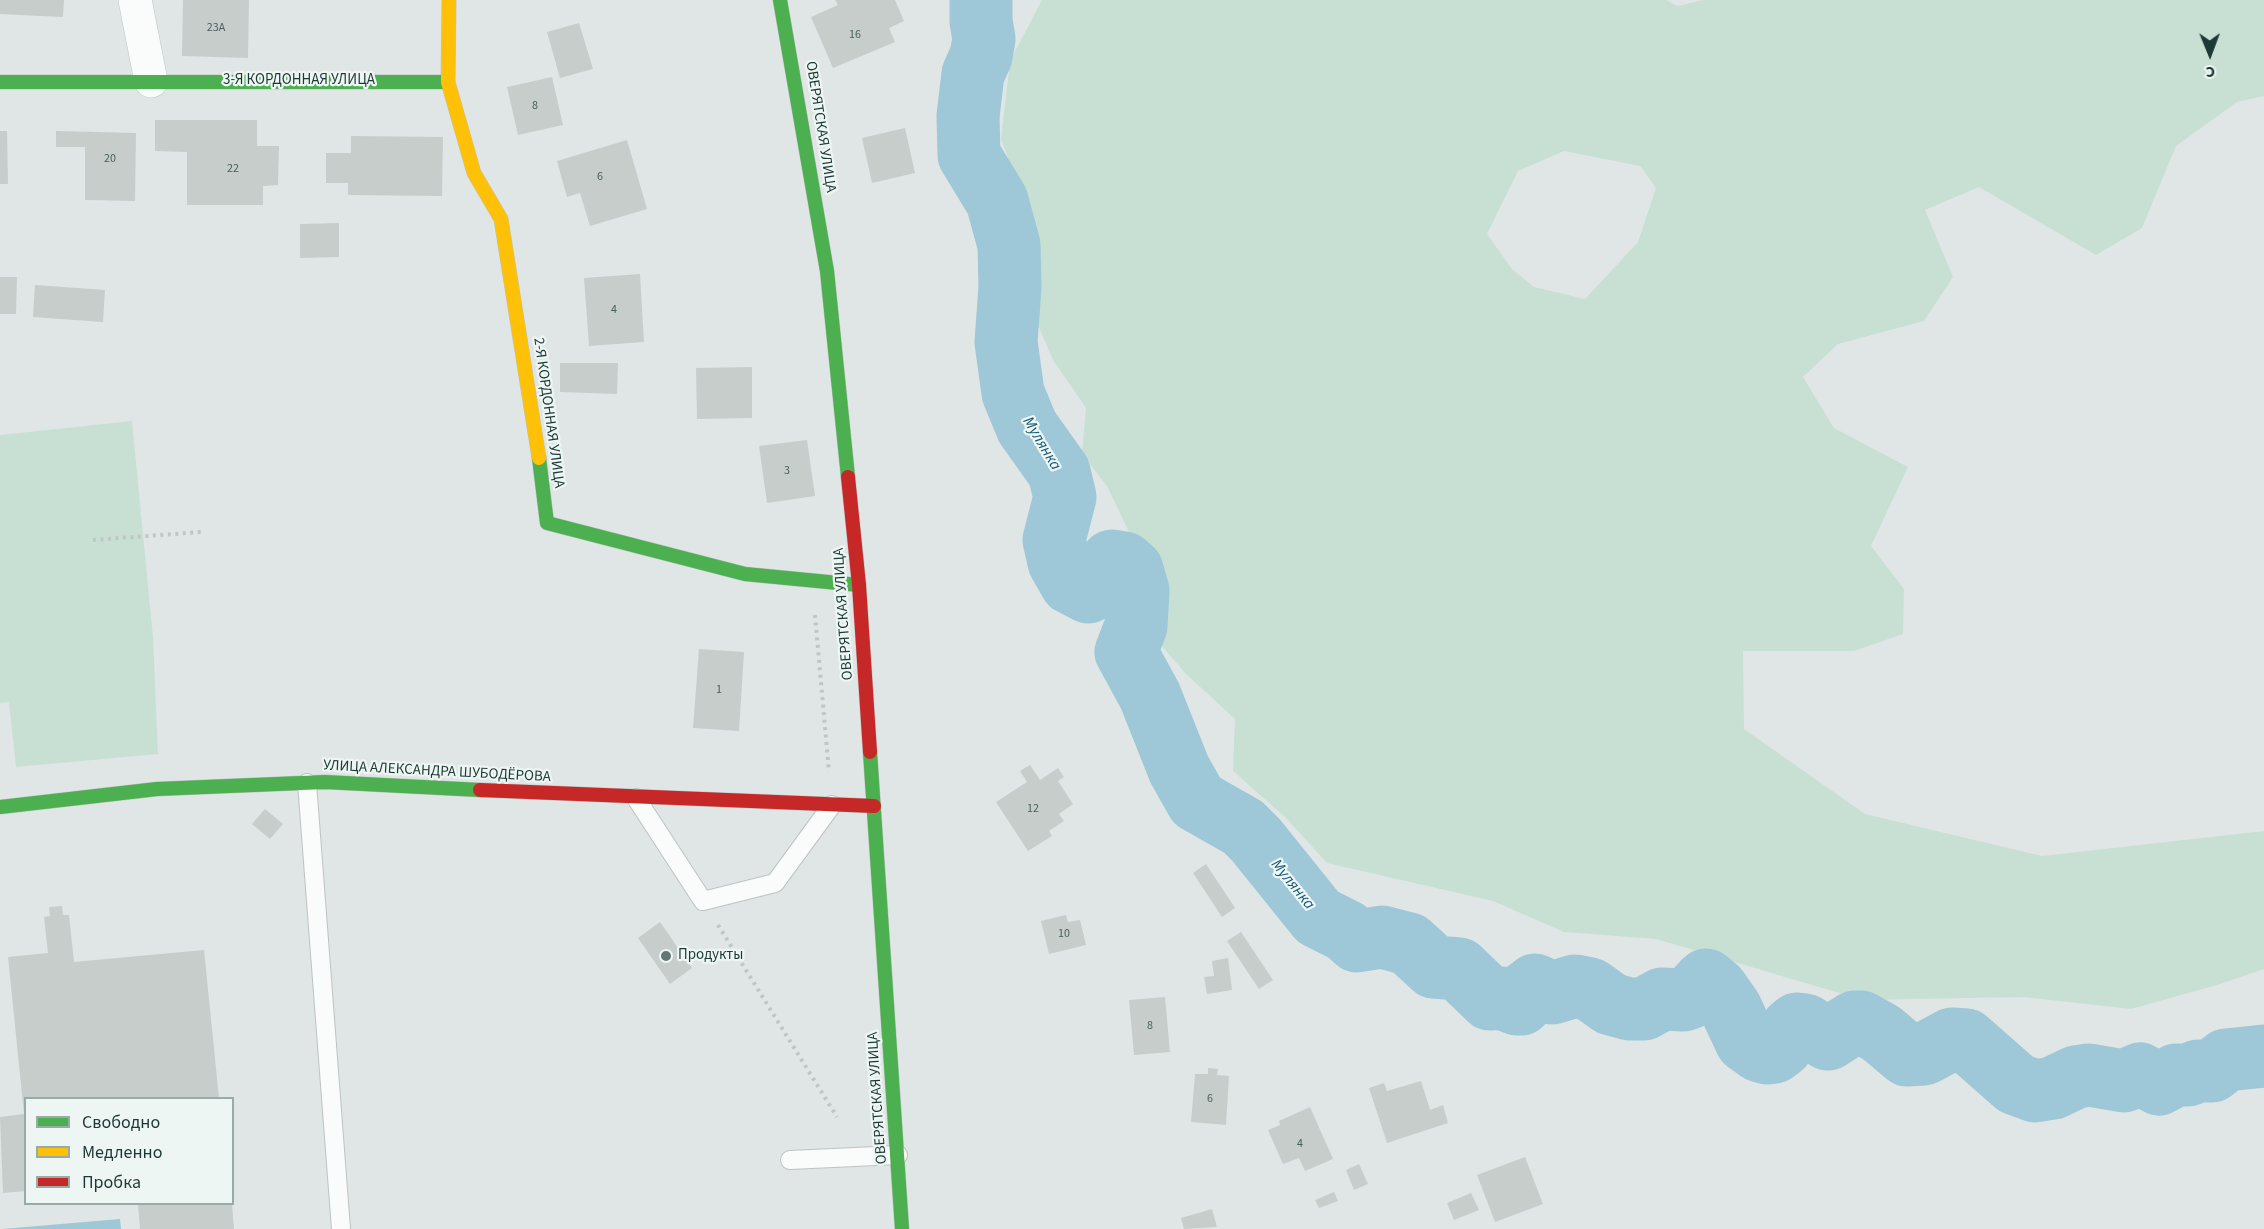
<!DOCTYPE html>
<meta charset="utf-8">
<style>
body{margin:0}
#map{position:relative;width:2264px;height:1229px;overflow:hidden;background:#e0e6e5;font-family:"Source Sans 3",sans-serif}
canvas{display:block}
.legend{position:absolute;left:24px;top:1097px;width:210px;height:108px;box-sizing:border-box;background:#edf6f3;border:2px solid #9aaaa7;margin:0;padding:8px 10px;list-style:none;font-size:18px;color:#1e3935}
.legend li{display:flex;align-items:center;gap:12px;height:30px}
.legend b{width:30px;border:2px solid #9aaaa7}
.north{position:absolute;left:2180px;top:24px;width:60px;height:60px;-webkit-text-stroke:4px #edf6f3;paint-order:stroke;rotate:179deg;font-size:16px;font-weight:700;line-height:24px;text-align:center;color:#1e3935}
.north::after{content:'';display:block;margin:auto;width:21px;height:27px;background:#1e3935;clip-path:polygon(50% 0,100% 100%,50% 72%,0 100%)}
</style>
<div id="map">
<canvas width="2264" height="1229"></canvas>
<ul class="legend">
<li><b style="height:8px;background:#4caf50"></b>Свободно</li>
<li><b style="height:8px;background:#ffc107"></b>Медленно</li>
<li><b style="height:8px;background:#c62828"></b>Пробка</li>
</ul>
<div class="north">С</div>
</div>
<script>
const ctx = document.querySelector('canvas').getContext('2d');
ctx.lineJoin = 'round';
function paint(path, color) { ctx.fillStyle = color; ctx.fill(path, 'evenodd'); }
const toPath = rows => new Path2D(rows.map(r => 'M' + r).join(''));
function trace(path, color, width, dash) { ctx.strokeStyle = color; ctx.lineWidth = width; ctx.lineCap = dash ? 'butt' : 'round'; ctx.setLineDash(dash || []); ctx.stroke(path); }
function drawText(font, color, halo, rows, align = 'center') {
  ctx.font = font + ' "Source Sans 3",sans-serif'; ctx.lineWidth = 4.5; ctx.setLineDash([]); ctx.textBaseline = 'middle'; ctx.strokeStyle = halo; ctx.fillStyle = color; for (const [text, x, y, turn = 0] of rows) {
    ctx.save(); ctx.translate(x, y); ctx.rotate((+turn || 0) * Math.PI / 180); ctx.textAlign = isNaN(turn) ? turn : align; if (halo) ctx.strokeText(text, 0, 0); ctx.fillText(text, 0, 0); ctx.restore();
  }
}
const green = toPath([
 [1042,0,1666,0,1678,6,1703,0,2264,0,2264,96,2237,102,2176,146,2142,228,2096,255,1979,187,1925,210,1953,277,1924,321,1838,344,1803,377,1834,428,1908,467,1871,546,1904,589,1903,634,1854,651,1743,651,1744,729,1865,814,2042,856,2264,831,2264,969,2217,985,2131,1009,2023,997,1863,1000,1656,939,1564,932,1493,901,1327,863,1286,818,1233,771,1235,719,1186,674,1161,645,1160,610,1141,570,1129,532,1107,486,1082,454,1086,408,1053,360,1031,309,1029,214,1001,139,1010,61],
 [1564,151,1640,166,1656,188,1638,242,1585,299,1534,287,1512,269,1487,234,1518,171],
 [132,421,153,638,158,754,16,767,9,702,0,703,0,435]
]);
const water = toPath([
 [120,1219,121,1229,2,1229]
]);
const river = toPath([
 [981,0,981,21,984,39,981,56,973,74,968,116,969,155,997,201,1009,245,1010,287,1006,342,1013,393,1027,427,1059,472,1065,497,1054,540,1059,562,1071,583,1088,592,1096,587,1112,561,1124,563,1132,570,1138,591,1136,626,1126,652,1150,696,1179,769,1197,801,1243,827,1256,840,1318,917,1346,931,1357,941,1382,937,1409,944,1434,967,1459,969,1490,999,1502,998,1517,1004,1521,1004,1526,992,1535,985,1552,993,1575,986,1590,989,1611,1004,1629,1009,1644,1009,1662,999,1683,1000,1689,998,1706,980,1717,989,1731,1009,1746,1041,1760,1051,1767,1053,1774,1052,1782,1046,1792,1028,1797,1024,1805,1025,1828,1039,1855,1022,1861,1022,1881,1033,1907,1055,1924,1054,1952,1039,1966,1040,2016,1084,2035,1091,2053,1088,2076,1077,2089,1075,2124,1081,2140,1074,2159,1084,2176,1075,2188,1075,2198,1071,2212,1071,2226,1060,2264,1056]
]);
const building = toPath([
 [0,0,64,0,63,17,0,14],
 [183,0,249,0,248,58,182,56],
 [835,0,895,0,904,21,889,28,895,42,833,68,811,17,838,5],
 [579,23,593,69,560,78,547,32],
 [552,77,563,125,518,135,507,87],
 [155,120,257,120,257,146,279,146,278,185,263,186,263,205,187,205,187,152,155,151],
 [905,128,915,173,872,183,862,138],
 [0,131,7,131,8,184,0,184],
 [56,131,136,133,135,201,85,200,85,147,56,147],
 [351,136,443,137,442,196,348,195,348,183,326,183,326,153,351,153],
 [627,140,647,209,590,226,580,193,567,197,557,161],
 [339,223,339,257,300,258,300,224],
 [640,274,644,342,589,346,584,278],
 [0,277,17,277,16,314,0,314],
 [35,285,105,290,103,322,33,317],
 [560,363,618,363,617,394,560,392],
 [752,367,752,418,697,419,696,368],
 [807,440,815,496,767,503,759,446],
 [699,649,744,652,739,731,693,728],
 [1030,765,1040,780,1058,768,1064,777,1058,781,1073,804,1059,814,1064,821,1049,831,1052,836,1028,851,996,802,1027,782,1020,771],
 [265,809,283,824,270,839,252,824],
 [1206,864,1235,908,1222,917,1193,873],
 [62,906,63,915,69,915,74,962,204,950,219,1098,26,1098,26,1191,3,1193,0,1117,24,1114,8,957,48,953,44,917,50,916,49,907],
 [1066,915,1068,922,1080,920,1086,945,1049,954,1041,921],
 [660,922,692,968,670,984,638,938],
 [1241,932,1273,980,1259,989,1227,941],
 [1228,958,1232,990,1207,994,1204,977,1214,976,1212,961],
 [1165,997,1170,1052,1134,1055,1129,1000],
 [1208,1068,1218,1069,1217,1075,1229,1076,1226,1125,1191,1122,1195,1074,1208,1074],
 [1421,1081,1430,1110,1443,1105,1448,1123,1387,1143,1369,1088,1384,1083,1387,1091],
 [1310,1107,1333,1159,1305,1171,1299,1158,1283,1164,1268,1130,1280,1125,1279,1121],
 [1525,1157,1543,1204,1495,1222,1477,1175],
 [1359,1164,1368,1184,1354,1190,1346,1170],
 [1334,1192,1338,1201,1319,1208,1315,1200],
 [1471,1193,1479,1210,1454,1220,1447,1203],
 [138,1204,232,1204,234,1229,140,1229],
 [1212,1209,1217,1227,1184,1229,1181,1218]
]);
const path = toPath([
 [93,540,201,532],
 [815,615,829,772],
 [718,925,837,1117]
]);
const lane = toPath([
 [307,783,341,1229],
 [636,798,703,901,775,883,832,805],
 [790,1160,898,1155]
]);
const street = toPath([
 [135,0,151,81]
]);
const fast = toPath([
 [780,0,827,271,848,477],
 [0,82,448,82],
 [539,458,547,523,745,574,859,585],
 [870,752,902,1229],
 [0,807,157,789,325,782,480,790]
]);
const slow = toPath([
 [449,0,448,82,474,173,501,219,539,458]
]);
const jam = toPath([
 [848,477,859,585,870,752],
 [480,790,874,806]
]);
const markers = [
 [666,956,6,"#627673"]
];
const numberNames = [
 ["23А",216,28],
 ["16",855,35],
 ["8",535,106],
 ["20",110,159],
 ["22",233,169],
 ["6",600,177],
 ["4",614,310],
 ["3",787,471],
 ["1",719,690],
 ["12",1033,809],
 ["10",1064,934],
 ["8",1150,1026],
 ["6",1210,1099],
 ["4",1300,1144]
];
const streetNames = [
 ["3-Я КОРДОННАЯ УЛИЦА",299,81],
 ["ОВЕРЯТСКАЯ УЛИЦА",820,127,81],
 ["2-Я КОРДОННАЯ УЛИЦА",548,413,82],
 ["ОВЕРЯТСКАЯ УЛИЦА",844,614,-94],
 ["УЛИЦА АЛЕКСАНДРА ШУБОДЁРОВА",437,772,3],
 ["ОВЕРЯТСКАЯ УЛИЦА",878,1098,-94]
];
const poiNames = [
 ["Пpoдукты",678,956]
];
const waterNames = [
 ["Мулянка",1041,444,59],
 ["Мулянка",1292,885,51]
];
paint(green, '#c8e0d3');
paint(water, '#9ec7d7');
trace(river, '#9ec7d7', 63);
paint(building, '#c7cdcb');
trace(lane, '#bdc3c2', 20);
trace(street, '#bdc3c2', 34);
trace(fast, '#bcc4c2', 15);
trace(slow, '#bcc4c2', 15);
trace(jam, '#bcc4c2', 15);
trace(path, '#bfc7c6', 4, [3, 4.5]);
trace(lane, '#fafbfb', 18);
trace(street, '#fafbfb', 33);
trace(fast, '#4caf50', 14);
trace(slow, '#ffc107', 14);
trace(jam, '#c62828', 14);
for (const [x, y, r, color] of markers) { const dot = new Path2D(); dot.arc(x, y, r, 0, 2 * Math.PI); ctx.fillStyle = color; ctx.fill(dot); trace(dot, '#edf6f3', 2); }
drawText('12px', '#495f5b', null, numberNames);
drawText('15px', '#1e3935', '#edf6f3', streetNames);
drawText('15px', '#1e3935', '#edf6f3', poiNames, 'left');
drawText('italic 16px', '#175976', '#edf6f3', waterNames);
</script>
